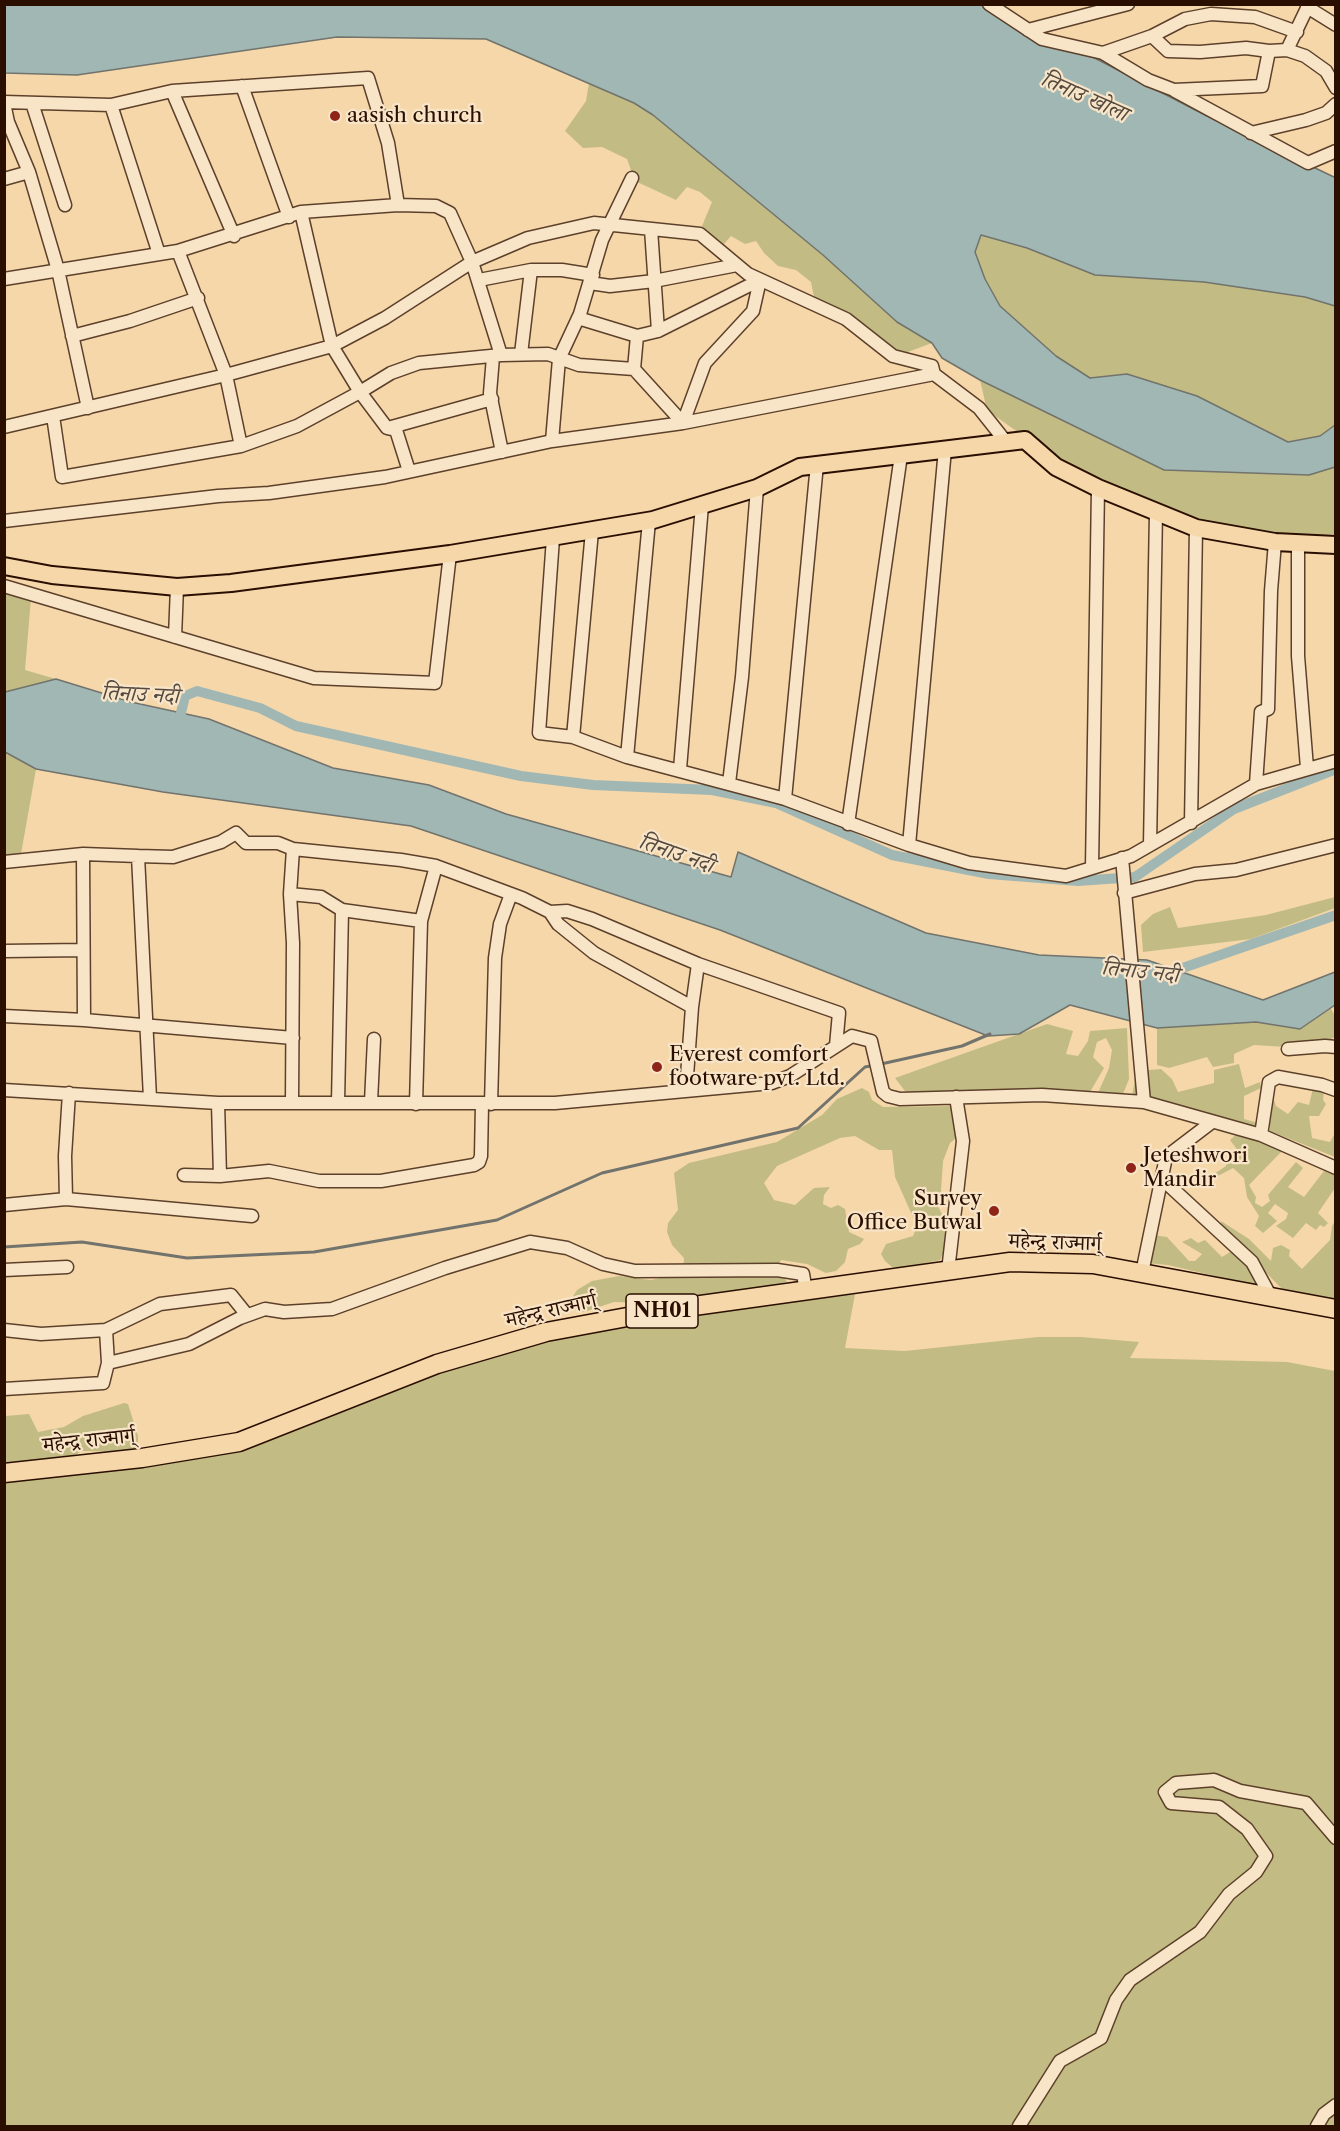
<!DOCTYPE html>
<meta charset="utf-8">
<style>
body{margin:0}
#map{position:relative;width:1340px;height:2131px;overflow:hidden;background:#f5d7aa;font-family:"Libre Caslon Text",serif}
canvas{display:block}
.frame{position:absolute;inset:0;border:6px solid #2a0e00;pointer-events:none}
</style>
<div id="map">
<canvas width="1340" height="2131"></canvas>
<div class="frame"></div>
</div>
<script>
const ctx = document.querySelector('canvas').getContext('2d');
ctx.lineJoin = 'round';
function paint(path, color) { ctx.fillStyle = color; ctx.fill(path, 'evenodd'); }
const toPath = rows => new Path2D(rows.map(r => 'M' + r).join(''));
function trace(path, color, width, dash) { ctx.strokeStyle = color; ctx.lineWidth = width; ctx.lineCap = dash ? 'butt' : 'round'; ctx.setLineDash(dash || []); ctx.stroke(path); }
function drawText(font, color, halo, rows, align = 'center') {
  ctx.font = font + ' "Libre Caslon Text","Noto Serif Devanagari",serif'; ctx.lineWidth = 4.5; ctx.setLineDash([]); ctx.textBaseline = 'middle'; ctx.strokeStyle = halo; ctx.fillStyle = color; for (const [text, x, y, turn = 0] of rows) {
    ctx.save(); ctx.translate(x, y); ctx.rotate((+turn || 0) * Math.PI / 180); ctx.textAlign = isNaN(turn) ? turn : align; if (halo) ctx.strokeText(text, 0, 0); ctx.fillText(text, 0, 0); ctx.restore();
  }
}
const green = toPath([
 [589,83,634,103,653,115,823,255,897,322,932,343,905,353,887,346,859,323,814,297,811,282,796,270,778,266,764,253,756,241,745,244,731,236,724,244,702,226,712,202,700,192,687,187,676,200,635,181,627,159,602,147,583,148,565,131,586,101],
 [981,235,1027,248,1095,275,1204,282,1305,297,1335,306,1335,425,1320,436,1288,442,1197,396,1127,374,1090,378,1056,356,1000,306,985,279,975,252],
 [980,380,1164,470,1309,475,1335,467,1335,534,1301,538,1220,527,1072,471,987,410],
 [5,592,31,598,25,670,56,679,5,692],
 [5,752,36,769,21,854,5,857],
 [1335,897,1335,908,1251,939,1143,952,1141,925,1153,914,1170,907,1178,928,1266,915],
 [1330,1007,1335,1016,1335,1037,1327,1041,1286,1047,1254,1045,1234,1054,1234,1063,1213,1067,1207,1057,1169,1068,1157,1065,1157,1028,1256,1022,1300,1029],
 [1047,1024,1073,1031,1066,1054,1078,1056,1088,1041,1090,1031,1127,1028,1129,1079,1123,1094,1098,1093,1109,1068,1112,1050,1106,1038,1097,1042,1093,1057,1104,1068,1090,1092,1017,1091,908,1095,895,1078],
 [1239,1064,1245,1088,1260,1082,1261,1088,1244,1096,1244,1119,1258,1123,1255,1129,1132,1095,1137,1071,1161,1069,1172,1079,1178,1092,1214,1083,1214,1070],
 [862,1088,869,1092,872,1100,883,1107,952,1106,956,1138,950,1143,943,1161,941,1191,936,1203,947,1223,949,1243,940,1260,902,1268,892,1267,885,1261,881,1254,886,1244,913,1236,917,1226,895,1177,892,1150,879,1150,855,1136,840,1138,777,1166,764,1183,774,1200,795,1205,814,1188,830,1187,824,1195,823,1204,831,1208,838,1205,845,1209,849,1232,864,1239,860,1244,848,1249,845,1262,836,1271,826,1273,807,1264,781,1260,778,1267,787,1282,764,1287,647,1303,614,1302,584,1312,572,1309,570,1301,577,1290,592,1281,619,1276,651,1280,683,1273,684,1258,672,1245,667,1232,668,1223,678,1210,674,1173,689,1163,777,1142,822,1115,837,1099],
 [1313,1088,1324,1091,1323,1100,1326,1104,1319,1116,1309,1116,1312,1138,1330,1142,1335,1133,1335,1157,1270,1131,1269,1106,1272,1094,1276,1106,1288,1114,1298,1102,1309,1105],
 [1239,1132,1283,1150,1249,1185,1256,1197,1255,1203,1262,1207,1270,1201,1268,1195,1296,1162,1303,1168,1288,1187,1304,1197,1324,1171,1335,1175,1335,1188,1318,1213,1328,1223,1324,1227,1320,1225,1316,1230,1306,1223,1293,1238,1276,1226,1286,1219,1288,1213,1275,1204,1268,1213,1277,1221,1263,1233,1255,1226,1259,1216,1247,1197,1244,1178,1233,1168,1216,1177,1214,1174,1226,1166,1226,1160,1236,1148,1230,1140],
 [1221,1221,1249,1239,1271,1261,1273,1248,1281,1245,1290,1250,1289,1256,1302,1269,1330,1240,1332,1226,1335,1221,1335,1299,1287,1294,1222,1228],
 [1153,1235,1167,1237,1189,1261,1195,1261,1202,1254,1182,1242,1191,1238,1198,1243,1205,1240,1222,1257,1235,1249,1257,1275,1257,1286,1168,1265,1147,1263],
 [855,1294,845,1348,905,1351,1038,1337,1081,1337,1139,1342,1130,1358,1287,1362,1335,1371,1335,2126,5,2126,4,1482,166,1461,237,1449,311,1424,365,1401,470,1361,582,1330],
 [124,1403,128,1404,138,1436,138,1445,132,1452,82,1451,67,1460,5,1463,5,1416,29,1414,38,1432,64,1427,83,1416]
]);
const water = toPath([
 [5,5,992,5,1207,116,1336,178,1335,306,1305,297,1204,282,1095,275,1027,248,981,235,975,252,985,279,1000,306,1056,356,1090,378,1127,374,1197,396,1288,442,1320,436,1335,425,1335,467,1309,475,1164,470,980,380,942,358,932,343,897,322,823,255,653,115,634,103,486,39,337,37,77,75,5,73,5,5],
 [56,679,131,702,209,719,333,768,429,785,506,814,731,877,738,852,926,933,1039,955,1147,960,1263,1000,1335,972,1335,1005,1300,1029,1256,1022,1157,1028,1070,1005,1019,1034,988,1036,720,930,411,826,163,792,36,769,5,752,5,692,56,679]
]);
const stream = toPath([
 [881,1064,962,1046,990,1034],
 [4,1247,82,1242,187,1258,314,1252,497,1220,602,1173,798,1128,865,1067,875,1065]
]);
const canal = toPath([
 [180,717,185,696,197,691,260,708,296,726,521,776,593,785,712,790,776,803,892,855,989,874,1078,881,1135,877,1234,809,1336,769],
 [1166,978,1171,972,1336,915]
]);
const minor = toPath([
 [989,4,1042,39,1103,53,1148,80,1174,90,1262,86,1269,51,1287,50,1309,4],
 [1307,7,1336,25],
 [1028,30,1128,4],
 [1152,36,1168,51,1200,52,1246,48,1269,51],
 [1287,50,1305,56,1326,71,1336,88],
 [1103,53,1152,36,1185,19,1211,14,1255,17,1297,32],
 [242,86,289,217],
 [172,91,234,236],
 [1175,91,1308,163,1336,151],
 [4,102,111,105,172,91,368,78,388,143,398,205],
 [4,103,8,122,29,172,58,270,88,408],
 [32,103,65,205],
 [111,105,159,254],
 [1251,133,1306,120,1326,113,1336,104],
 [4,179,29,172],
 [301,212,332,346,360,392,391,373,419,363,501,355,548,354,579,365,634,369,683,423],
 [651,229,658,331],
 [4,279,178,251,301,212,398,205,436,206,450,213,472,262,501,355],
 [479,280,531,270,562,270,593,275],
 [590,283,610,286,654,281,737,265],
 [578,318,637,336,658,331,760,280],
 [72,336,130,321,198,298],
 [521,354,531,270],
 [493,357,490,393,502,452],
 [634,369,637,336],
 [53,416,62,477,241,446,226,375,178,251],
 [683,423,705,363,753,311,760,280],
 [4,427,226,375,332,346,385,318,472,262,528,238,594,223,700,234,748,274,846,319,893,356,932,366,934,374,979,408,1006,442],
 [388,428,492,399],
 [552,441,559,359,580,314,602,240,632,178],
 [241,446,297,426,360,392,387,428,396,430,409,471],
 [4,521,218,496,269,493,385,477,552,441,683,423,934,374],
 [553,538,539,733,573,737,627,757,785,799,909,845,969,863,1066,876,1131,856,1256,784,1336,761],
 [1298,545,1298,656,1307,768],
 [4,586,314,678,435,683,450,554],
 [175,637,177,587],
 [573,737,592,531],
 [627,757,649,521],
 [680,769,702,505],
 [729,783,742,677,757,488],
 [1256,784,1261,712,1268,709,1271,591,1275,542],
 [785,799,817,464],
 [1191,823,1196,528],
 [848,824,901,455],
 [909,845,945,449],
 [1150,845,1156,512],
 [83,854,84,1020],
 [138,856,173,857,221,842,236,833,246,843,278,843,293,849,401,860,436,866,522,898,550,912,567,911,592,919,698,964,839,1013,836,1046],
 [1122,858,1144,1102],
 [4,862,83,854,138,856,150,1098],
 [1092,867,1098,488],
 [1124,893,1195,874,1236,870,1336,845],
 [290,894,321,897,342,910,421,921],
 [550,912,558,924,594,953,692,1007],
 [4,951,83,950],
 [4,1016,84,1020,293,1038],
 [1288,1049,1325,1046,1336,1047],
 [4,1090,218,1103,555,1103,772,1083,790,1076,852,1036,871,1041,883,1092,888,1096,900,1099,1042,1095,1144,1102,1261,1135,1336,1168],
 [686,1090,692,1007,698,964],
 [338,1102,342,910],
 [371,1102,374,1039],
 [218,1103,220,1176],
 [292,1103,293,943,290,894,293,849],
 [416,1104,421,921,436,866],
 [491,1104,495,958,500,924,511,894],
 [1261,1135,1269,1082,1278,1077,1322,1085,1336,1090],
 [184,1175,220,1176,269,1171,319,1181,381,1181,474,1165,479,1162,481,1156,482,1104],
 [1161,1178,1252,1262,1271,1297],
 [66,1199,65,1156,69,1093],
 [4,1205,66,1199,252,1216],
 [4,1270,67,1267],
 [948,1271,963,1141,956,1097],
 [1142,1273,1166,1157,1212,1122],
 [4,1330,41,1334,106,1330,160,1304,231,1295,247,1315],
 [108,1363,189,1344,240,1318,265,1309,284,1312,332,1309,445,1268,530,1242,567,1248,603,1264,635,1271,777,1270,803,1274,806,1291],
 [4,1389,103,1383,108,1363,106,1330],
 [1019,2126,1060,2061,1101,2038,1116,2000,1130,1980,1200,1932,1229,1894,1256,1872,1266,1856,1247,1829,1219,1807,1171,1803,1165,1792,1176,1783,1214,1780,1240,1791,1306,1803,1336,1838],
 [1317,2126,1324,2114,1336,2105]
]);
const major = toPath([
 [4,566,52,575,177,587,231,583,450,554,653,520,757,488,800,467,1025,440,1056,467,1098,488,1196,528,1275,542,1336,545]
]);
const highway = toPath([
 [4,1473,142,1458,239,1442,437,1364,546,1332,665,1310,1010,1262,1093,1264,1336,1309]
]);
const markers = [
 [335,116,6,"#8f2418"],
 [657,1067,6,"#8f2418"],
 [1131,1168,6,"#8f2418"],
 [994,1211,6,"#8f2418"]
];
const shields = [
 [662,1311,72]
];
const shieldNames = [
 ["NH01",662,1311]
];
const poiNames = [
 ["aasish church",347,116],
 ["Everest comfort",669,1055],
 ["footware pvt. Ltd.",669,1079],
 ["Jeteshwori",1143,1156],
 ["Mandir",1143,1180],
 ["Survey",982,1199,"right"],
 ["Office Butwal",982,1223,"right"]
];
const streetNames = [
 ["महेन्द्र राज्मार्ग्",1055,1243,2],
 ["महेन्द्र राज्मार्ग्",551,1311,-13],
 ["महेन्द्र राज्मार्ग्",89,1441,-6]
];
const waterNames = [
 ["तिनाउ खोला",1084,97,24],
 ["तिनाउ नदी",140,695,3],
 ["तिनाउ नदी",676,854,19],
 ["तिनाउ नदी",1140,972,6]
];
paint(green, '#c2bc84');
paint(water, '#a1b7b4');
trace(water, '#71736c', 1.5);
trace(stream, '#71736c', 3);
trace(canal, '#a1b7b4', 10);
trace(minor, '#5d402a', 15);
trace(major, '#2a0e00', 20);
trace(highway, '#2a0e00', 21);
trace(minor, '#f8e5c8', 12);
trace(major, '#f5d7aa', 16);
trace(highway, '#f5d7aa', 18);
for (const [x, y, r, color] of markers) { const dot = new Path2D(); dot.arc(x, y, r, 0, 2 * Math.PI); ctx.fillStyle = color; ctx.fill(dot); trace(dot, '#f8e5c8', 2); }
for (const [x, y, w] of shields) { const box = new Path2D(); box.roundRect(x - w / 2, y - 17, w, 34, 4.5); ctx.fillStyle = '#f8e5c8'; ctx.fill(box); trace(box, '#2a0e00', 1.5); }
drawText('bold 20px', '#2a0e00', null, shieldNames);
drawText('21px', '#2a0e00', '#f8e5c8', poiNames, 'left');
drawText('21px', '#2a0e00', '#f8e5c8', streetNames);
drawText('italic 22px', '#54493f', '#f8e5c8', waterNames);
</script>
